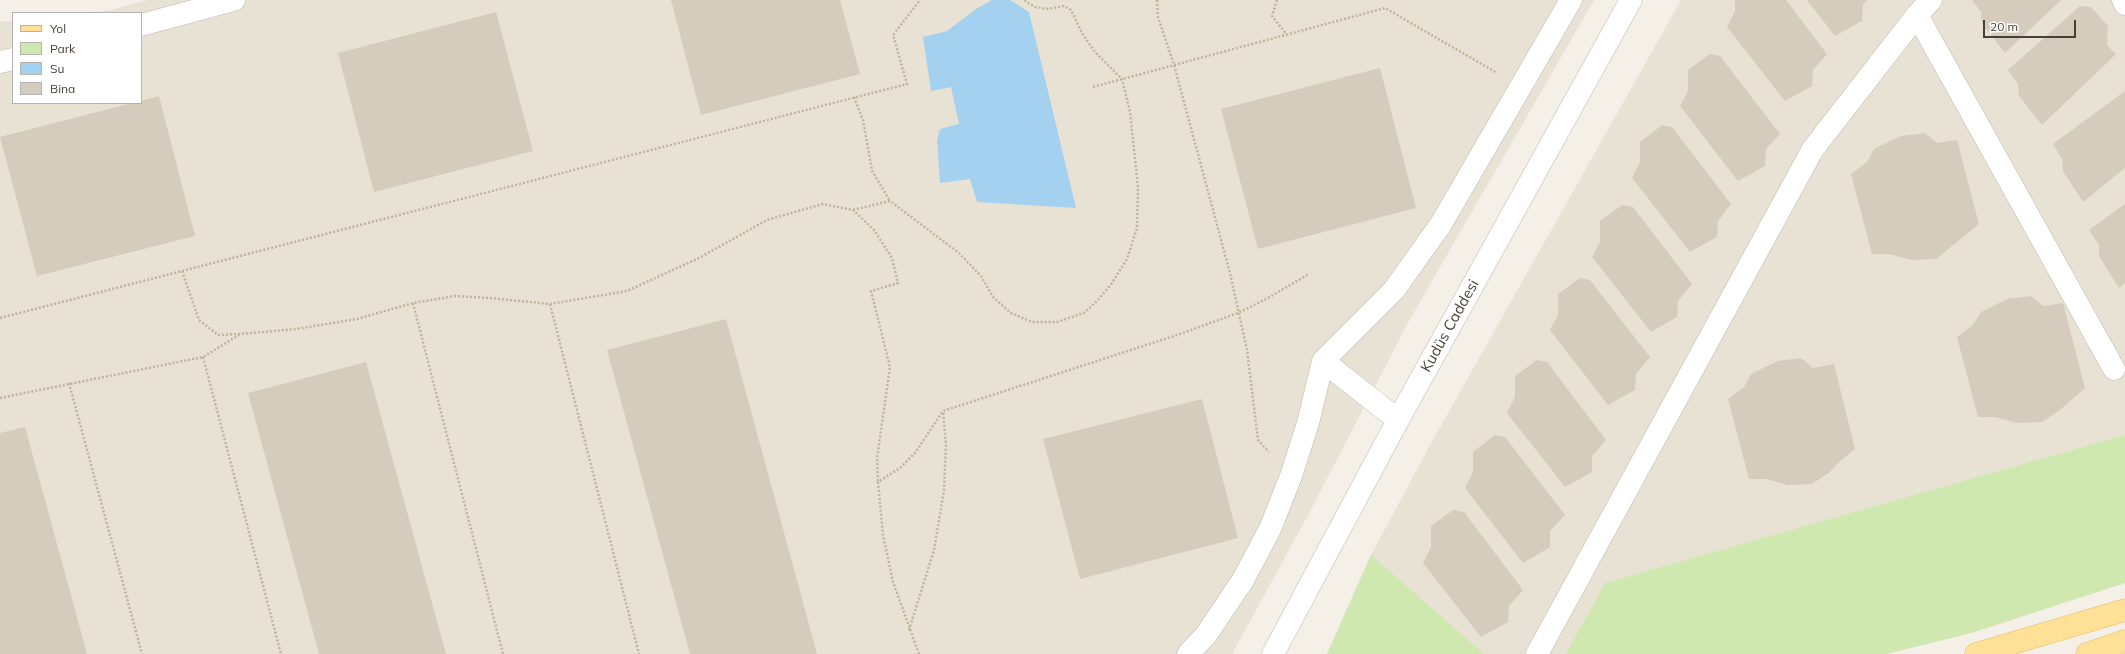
<!DOCTYPE html>
<meta charset="utf-8">
<style>
body{margin:0}
#map{position:relative;width:2125px;height:654px;overflow:hidden;background:#f4f0e7;font-family:Mulish,sans-serif}
canvas{display:block}
.legend{position:absolute;left:12px;top:12px;width:130px;height:92px;box-sizing:border-box;background:#fff;border:1px solid #b5b3af;margin:0;padding:5px 7px;list-style:none;font-size:12px;color:#474036}
.legend li{display:flex;align-items:center;gap:8px;height:20px}
.legend b{width:20px;border:1px solid #b5b3af}
.scale{position:absolute;left:1983px;top:20px;width:93px;height:18px;box-sizing:border-box;border:2px solid #474036;border-top:0;padding-left:5px;font-size:12px;line-height:14px;white-space:nowrap;color:#474036;-webkit-text-stroke:3px #fff;paint-order:stroke}
</style>
<div id="map">
<canvas width="2125" height="654"></canvas>
<ul class="legend">
<li><b style="height:5px;background:#fee096"></b>Yol</li>
<li><b style="height:11px;background:#cfe8b0"></b>Park</li>
<li><b style="height:11px;background:#a4d1f0"></b>Su</li>
<li><b style="height:11px;background:#d5ccbd"></b>Bina</li>
</ul>
<div class="scale">20 m</div>
</div>
<script>
const ctx = document.querySelector('canvas').getContext('2d');
ctx.lineJoin = 'round';
function paint(path, color) { ctx.fillStyle = color; ctx.fill(path, 'evenodd'); }
const toPath = rows => new Path2D(rows.map(r => 'M' + r).join(''));
function trace(path, color, width, dash) { ctx.strokeStyle = color; ctx.lineWidth = width; ctx.lineCap = dash ? 'butt' : 'round'; ctx.setLineDash(dash || []); ctx.stroke(path); }
function drawText(font, color, halo, rows, align = 'center') {
  ctx.font = font + ' Mulish,sans-serif'; ctx.lineWidth = 3; ctx.setLineDash([]); ctx.textBaseline = 'middle'; ctx.strokeStyle = halo; ctx.fillStyle = color; for (const [text, x, y, turn = 0] of rows) {
    ctx.save(); ctx.translate(x, y); ctx.rotate((+turn || 0) * Math.PI / 180); ctx.textAlign = isNaN(turn) ? turn : align; if (halo) ctx.strokeText(text, 0, 0); ctx.fillText(text, 0, 0); ctx.restore();
  }
}
const residential = toPath([
 [148,0,1594,0,1409,321,1307,517,1232,654,0,654,0,21,13,21,13,103,141,103,141,13,86,13,111,10],
 [1681,0,2125,0,2125,583,1971,633,1886,654,1327,654,1371,555,1430,445]
]);
const green = toPath([
 [2125,435,2125,583,1971,633,1886,654,1566,654,1605,583],
 [1371,555,1484,654,1327,654]
]);
const water = toPath([
 [992,0,1010,0,1029,12,1076,208,977,202,970,179,940,183,937,140,940,129,959,124,951,87,931,91,923,37,947,31,976,9]
]);
const building = toPath([
 [671,0,840,0,860,74,701,115],
 [1735,0,1786,0,1827,54,1813,70,1812,86,1785,101,1727,27,1735,11],
 [1807,0,1867,0,1863,5,1862,21,1835,36],
 [1972,0,2061,0,2005,53,1982,24,1981,12],
 [2080,6,2091,7,2108,26,2107,45,2116,54,2042,125,2019,96,2018,84,2008,70],
 [496,12,533,151,374,192,338,53],
 [1710,54,1720,56,1780,134,1766,149,1765,166,1738,181,1680,106,1688,91,1688,70],
 [1380,68,1416,208,1258,249,1221,109],
 [2125,91,2125,168,2083,202,2063,171,2062,159,2053,144],
 [159,96,195,236,37,276,0,137,132,103,141,103,141,101],
 [1662,125,1672,127,1731,204,1718,221,1717,237,1690,252,1632,178,1640,162,1640,142],
 [1925,133,1937,143,1957,140,1979,224,1936,259,1911,260,1889,254,1872,254,1851,174,1867,162,1874,149,1901,136],
 [2125,204,2125,283,2119,288,2099,256,2099,245,2089,230],
 [1622,205,1633,207,1692,284,1678,301,1677,317,1651,332,1592,257,1600,242,1600,221],
 [1580,278,1590,280,1650,357,1636,374,1635,390,1608,405,1550,330,1558,315,1558,294],
 [2031,296,2043,306,2063,303,2085,388,2060,410,2042,422,2017,423,1995,417,1978,417,1957,337,1973,325,1981,312,2007,299],
 [726,319,817,654,690,654,607,350],
 [1801,358,1813,368,1834,364,1855,449,1839,462,1830,472,1812,484,1788,485,1766,479,1749,479,1728,399,1744,387,1751,374,1778,361],
 [1537,360,1547,362,1606,440,1592,456,1592,472,1565,487,1507,413,1515,397,1515,376],
 [366,362,446,654,319,654,248,393],
 [1202,399,1238,538,1080,579,1043,439],
 [25,427,87,654,0,654,0,433],
 [1495,435,1505,437,1565,515,1550,531,1550,547,1523,563,1465,488,1473,472,1473,452],
 [1453,510,1464,512,1523,590,1509,606,1508,622,1481,637,1423,563,1431,547,1431,526]
]);
const path = toPath([
 [1157,0,1158,17,1174,65,1230,273,1247,350,1258,440,1269,452],
 [1277,0,1272,16,1287,35],
 [1093,87,1385,8,1497,73],
 [854,97,863,120,872,171,890,201],
 [853,210,890,201,959,253,981,276,993,297,1011,313,1032,322,1057,322,1084,313,1098,300,1112,283,1127,259,1137,228,1138,187,1130,112,1122,79,1095,52,1083,35,1071,10,1064,6,1048,9,1035,7,1024,0],
 [182,271,199,320,218,335,240,334,296,329,357,319,413,303,455,296,490,298,550,304,627,291,699,258,767,220,823,204,853,210,874,230,892,258,898,283,871,291,890,367,877,458,878,482],
 [413,303,503,654],
 [550,304,639,654],
 [0,318,907,84,893,35,920,0],
 [203,357,281,654],
 [69,383,142,654],
 [0,398,203,357,239,335],
 [909,630,934,550,944,490,946,445,943,411],
 [919,654,893,582,883,535,878,482,900,468,915,453,943,411,1177,335,1238,313,1268,298,1309,274]
]);
const minor = toPath([
 [2123,0,2125,4],
 [1917,15,2114,369],
 [141,25,234,0],
 [0,62,13,59],
 [1323,361,1398,420],
 [1188,654,1206,635,1243,580,1270,529,1291,476,1308,423,1323,361,1394,290,1441,224,1571,0],
 [1273,654,1398,420,1631,0],
 [1537,654,1813,149,1917,15,1931,0]
]);
const major = toPath([
 [1976,654,2125,610],
 [2087,654,2125,641]
]);
const streetNames = [
 ["Kudüs Caddesi",1450,326,-61]
];
paint(residential, '#e8e2d5');
paint(green, '#cfe8b0');
paint(water, '#a4d1f0');
paint(building, '#d5ccbd');
trace(minor, '#bfb8aa', 23);
trace(major, '#e3be66', 23);
trace(path, '#c1b49b', 2.5, [2, 2]);
trace(minor, '#fff', 22);
trace(major, '#fee096', 22);
drawText('15px', '#474036', '#fff', streetNames);
</script>
